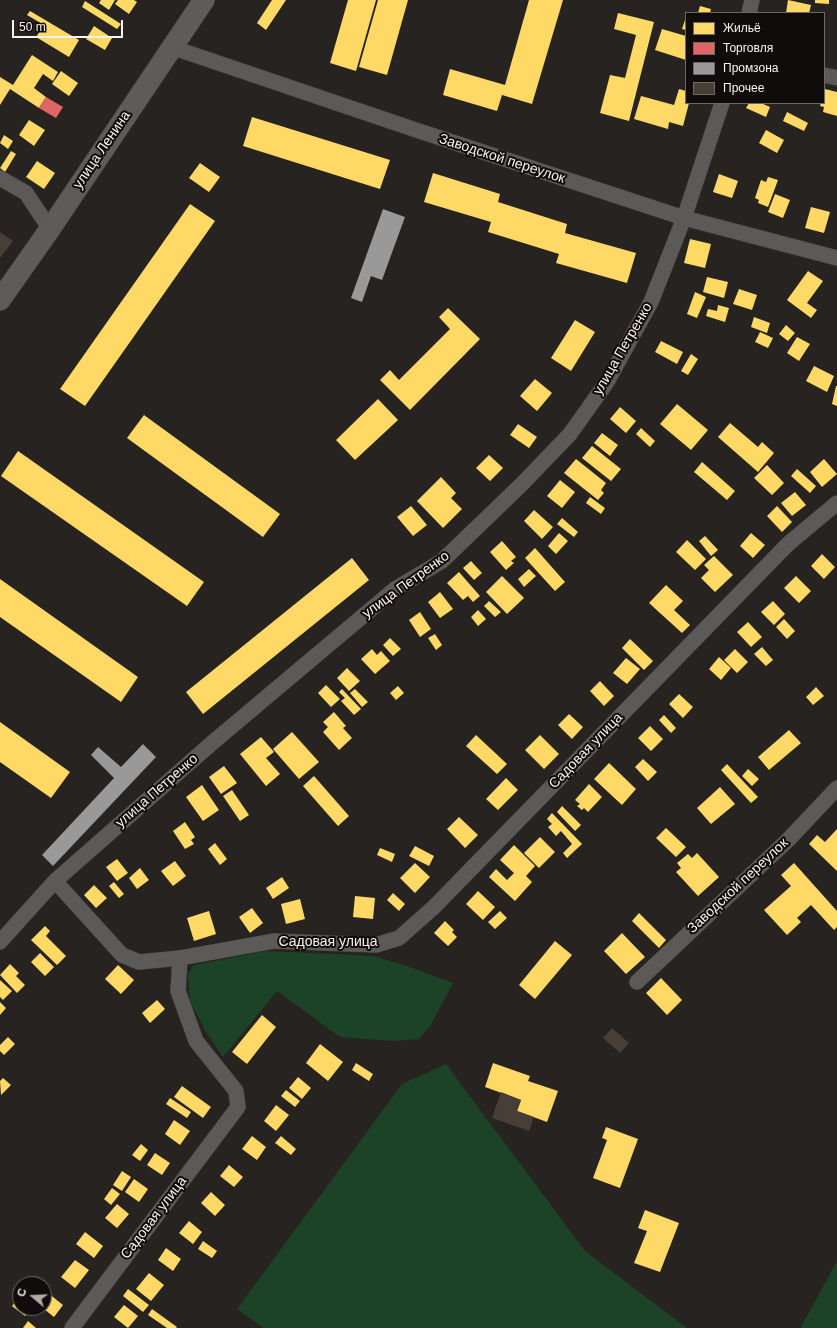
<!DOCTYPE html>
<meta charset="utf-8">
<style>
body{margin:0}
#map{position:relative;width:837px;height:1328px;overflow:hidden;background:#272321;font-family:Arial,sans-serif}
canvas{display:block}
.legend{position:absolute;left:685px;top:12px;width:140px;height:92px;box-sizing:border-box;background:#100c0b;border:1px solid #6d6967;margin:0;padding:5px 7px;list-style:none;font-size:12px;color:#f9f4f1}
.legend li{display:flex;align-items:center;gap:8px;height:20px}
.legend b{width:20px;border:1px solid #6d6967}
.north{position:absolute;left:12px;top:1276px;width:40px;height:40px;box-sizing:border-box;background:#100c0b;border:1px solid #6d6967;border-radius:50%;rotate:289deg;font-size:11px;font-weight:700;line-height:16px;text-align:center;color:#f9f4f1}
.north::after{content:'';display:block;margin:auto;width:14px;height:18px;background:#b0aba8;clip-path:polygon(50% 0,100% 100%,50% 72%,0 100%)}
.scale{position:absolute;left:12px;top:20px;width:111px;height:18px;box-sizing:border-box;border:2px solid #f9f4f1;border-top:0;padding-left:5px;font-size:12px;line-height:14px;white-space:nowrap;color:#f9f4f1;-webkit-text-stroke:3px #100c0b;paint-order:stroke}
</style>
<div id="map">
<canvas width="837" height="1328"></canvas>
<ul class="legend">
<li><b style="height:11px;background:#ffd966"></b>Жильё</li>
<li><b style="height:11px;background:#e06666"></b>Торговля</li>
<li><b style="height:11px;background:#999"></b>Промзона</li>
<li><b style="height:11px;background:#473e38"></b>Прочее</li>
</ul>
<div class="north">С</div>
<div class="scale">50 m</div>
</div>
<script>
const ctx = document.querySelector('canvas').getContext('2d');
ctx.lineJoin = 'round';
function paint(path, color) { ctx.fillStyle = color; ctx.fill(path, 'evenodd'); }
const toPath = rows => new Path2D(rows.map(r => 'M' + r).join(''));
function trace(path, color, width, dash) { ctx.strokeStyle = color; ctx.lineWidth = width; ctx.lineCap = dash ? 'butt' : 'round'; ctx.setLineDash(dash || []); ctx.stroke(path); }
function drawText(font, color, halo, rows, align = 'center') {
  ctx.font = font + ' Arial,sans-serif'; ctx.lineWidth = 4; ctx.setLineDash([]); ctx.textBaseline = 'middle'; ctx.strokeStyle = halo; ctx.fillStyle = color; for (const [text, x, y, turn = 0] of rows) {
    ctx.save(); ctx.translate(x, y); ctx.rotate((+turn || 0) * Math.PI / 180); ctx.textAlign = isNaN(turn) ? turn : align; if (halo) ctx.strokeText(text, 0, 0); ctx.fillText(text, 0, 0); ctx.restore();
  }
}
const green = toPath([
 [266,951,374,956,407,966,453,983,431,1025,419,1039,393,1041,340,1037,277,991,223,1057,205,1030,190,1001,188,974,194,965],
 [446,1064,585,1251,687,1328,264,1328,237,1309,402,1084],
 [837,1261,837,1328,802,1328,801,1327]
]);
const homes = toPath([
 [101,0,115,0,109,10,99,3],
 [118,0,134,0,137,2,129,14,115,4],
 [272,0,286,0,266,30,257,23],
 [348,0,376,0,356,71,330,63],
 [378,0,408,0,387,75,359,67],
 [529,0,563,0,532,104,502,95,497,111,443,95,450,69,505,85],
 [788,0,811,5,809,13,786,13],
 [815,0,829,0,829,4,815,3],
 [85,1,121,24,117,29,82,7],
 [700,6,711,9,710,13,698,13],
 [30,11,79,40,69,57,36,37,44,25,27,15],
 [618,13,654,22,629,121,600,113,610,75,625,78,636,35,614,29],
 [686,17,686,30,682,29],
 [94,26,112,38,105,50,86,39],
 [662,29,686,36,686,60,655,50],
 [32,55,58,72,53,81,43,74,34,88,46,97,39,108,10,89,0,105,0,77,13,85],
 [61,71,78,83,69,96,52,84],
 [679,89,686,91,686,103,689,103,683,126,669,122,668,129,634,119,641,96,674,105],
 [825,89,837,92,837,116,823,112,824,107,820,106,821,103,824,103],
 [749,103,761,103,770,107,766,117,746,108],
 [787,112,808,123,804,131,783,121],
 [252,117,390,160,380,189,243,146],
 [29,120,45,130,34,146,19,135],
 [766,130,784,140,777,153,759,143],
 [4,135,13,141,8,149,0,143],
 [11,151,16,154,5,172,0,168],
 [37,161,55,173,44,189,26,177],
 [200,163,220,177,209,192,189,178],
 [433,173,500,194,498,202,567,224,565,233,636,253,627,283,556,263,559,254,488,232,491,222,424,202],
 [719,174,738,181,732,198,713,192],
 [768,177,778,180,768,207,758,203,759,200,755,198,761,180,766,182],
 [775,194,790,200,783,218,768,212],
 [190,204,215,221,85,406,60,389],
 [811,207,830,212,824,233,805,228],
 [690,239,711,244,705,268,684,263],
 [808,271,823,281,807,303,817,310,811,318,787,300],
 [707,277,728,282,724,298,703,292],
 [739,289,757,295,752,310,733,304],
 [695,292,706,297,697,318,687,314],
 [718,305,729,308,725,322,706,316,708,309,717,311],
 [448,308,480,339,410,410,380,380,390,370,399,380,450,329,439,317],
 [754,317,770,323,767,333,751,327],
 [575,320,595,332,571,371,551,358],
 [786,325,795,333,788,341,779,334],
 [760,332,773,338,768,348,755,342],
 [797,337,810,344,799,361,787,353],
 [661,341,683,352,677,364,655,352],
 [691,354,698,359,688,375,681,371],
 [814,366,834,376,827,392,806,381],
 [535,379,552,393,537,411,520,396],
 [836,386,837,386,837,406,832,404],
 [378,399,398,420,355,460,336,440],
 [677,404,708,430,691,450,660,424],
 [620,407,636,421,626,433,610,419],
 [144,415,280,514,263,537,127,438],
 [730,423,758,447,762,442,774,453,758,472,718,437],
 [518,424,537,437,529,448,510,435],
 [641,428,655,441,650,447,636,434],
 [602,433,618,445,610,456,594,443],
 [592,446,621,469,611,481,582,458],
 [18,451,204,582,187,606,1,476],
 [489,455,503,468,490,481,476,468],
 [576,459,606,483,601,490,604,493,598,500,564,473],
 [824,459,837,474,822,487,810,472],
 [702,462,735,491,727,500,694,472],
 [767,465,784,483,772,495,754,478],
 [797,469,816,486,810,493,791,476],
 [441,477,456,493,451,498,462,509,443,528,417,501],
 [560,480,575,492,562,508,547,496],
 [795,492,806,505,792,516,781,503],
 [590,497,605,508,601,514,586,503],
 [411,506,427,525,413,536,397,517],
 [777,506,792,522,782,532,767,516],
 [534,510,553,527,542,539,524,521],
 [562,518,578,532,574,537,557,524],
 [559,533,568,541,556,554,548,546],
 [751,533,765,545,753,558,740,546],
 [705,536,718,550,711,556,699,541],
 [687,540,706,559,695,570,676,552],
 [502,541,516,557,511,561,514,563,506,570,490,552],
 [535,548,565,582,555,591,525,558],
 [822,554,835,567,824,579,811,566],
 [714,556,733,575,715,592,701,578,709,570,704,565],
 [352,558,369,580,203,714,186,692],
 [471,561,482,573,474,580,463,568],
 [529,569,536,576,524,587,518,579],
 [459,572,480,596,473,602,468,596,463,600,447,583],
 [502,576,524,598,507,614,486,592],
 [796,576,811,591,799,603,784,588],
 [0,579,138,677,121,702,0,617],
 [666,585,683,601,674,610,690,625,682,633,649,603],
 [440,592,453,609,440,618,428,602],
 [489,601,501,612,495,617,484,606],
 [773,601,785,614,774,625,761,612],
 [478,610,486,619,478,626,471,617],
 [420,612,431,629,420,637,409,620],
 [784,619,795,631,787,639,776,627],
 [748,622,762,637,751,647,737,632],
 [435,634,442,645,436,650,428,638],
 [390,638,401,649,393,656,383,645],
 [630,639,653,661,644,670,622,648],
 [762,647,773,660,766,666,754,654],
 [372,649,377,655,381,651,390,661,375,674,361,659],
 [735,649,748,662,737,673,724,660],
 [719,657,731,668,721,680,709,669],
 [626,658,640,669,627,684,613,673],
 [347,668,360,681,349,691,337,678],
 [600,681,614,696,604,706,590,691],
 [326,685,340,699,331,707,318,693],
 [398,686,404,693,396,700,390,693],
 [816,687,824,696,813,705,806,697],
 [342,689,361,709,354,715,341,701,345,698,339,692],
 [355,689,368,702,362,707,350,693],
 [679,694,693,707,683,718,669,704],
 [334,712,346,726,343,728,352,738,339,750,323,732,328,727,323,722],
 [569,714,583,727,572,739,558,725],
 [664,715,676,728,671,733,659,720],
 [0,722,70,772,51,798,0,762],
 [650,726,663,739,651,751,638,738],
 [789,730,801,743,769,770,758,757],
 [292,732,319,762,299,779,273,749],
 [476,735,507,764,497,774,466,746],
 [540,735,559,754,544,769,525,750],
 [261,737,274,752,266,758,280,774,266,786,240,754],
 [643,759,657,772,648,781,635,767],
 [609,763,636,789,622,805,594,779],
 [727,764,758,797,751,803,721,770],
 [224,766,237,783,221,794,209,777],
 [748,769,759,779,752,786,742,776],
 [314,776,349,816,338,826,303,786],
 [506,778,518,790,498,810,486,799],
 [589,784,602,797,588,812,584,808,582,810,577,806,580,804,575,800],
 [202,785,219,810,203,821,186,797],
 [720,787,735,804,711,824,697,808],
 [232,790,249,815,240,821,223,796],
 [562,806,581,825,575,831,557,812],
 [552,813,582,844,567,858,563,853,572,844,561,831,556,836,548,827,552,824,547,819],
 [459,817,478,835,465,848,447,829],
 [185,822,195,837,191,840,194,844,185,849,173,831],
 [666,828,686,847,676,857,656,838],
 [837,829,837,871,809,844,817,835,825,842],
 [540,837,555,852,539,868,524,853],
 [215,843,227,859,220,865,208,849],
 [514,845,535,866,526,876,532,882,515,901,489,877,496,869,507,880,514,873,500,860],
 [415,846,434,856,429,866,409,856],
 [380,848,395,854,392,862,377,855],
 [697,853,719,877,698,896,676,872,681,868,677,863,688,854,692,858],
 [117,859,128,873,117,881,106,867],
 [175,861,186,876,173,886,161,871],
 [415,863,430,877,415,893,400,878],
 [794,863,837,911,837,927,834,930,811,905,797,918,801,922,787,935,764,910,791,886,781,875],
 [140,868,149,880,137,889,129,878],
 [282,877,289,888,273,899,266,888],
 [114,882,124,894,119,898,109,886],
 [94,885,107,898,96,908,84,895],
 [478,891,495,907,483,920,466,904],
 [393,893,405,904,399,911,387,900],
 [355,896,375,898,373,919,353,917],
 [300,899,305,919,286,924,281,904],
 [252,908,263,923,250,933,239,917],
 [209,911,216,934,194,941,187,918],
 [500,911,507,918,495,929,488,922],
 [639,913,666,940,659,948,632,921],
 [445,921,454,930,452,932,457,937,448,946,434,933],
 [45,926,50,931,46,936,66,956,57,965,31,940],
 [622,933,645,957,626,974,604,951],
 [555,941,572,955,535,999,519,985],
 [40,953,54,967,45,976,31,962],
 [10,964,19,973,16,976,25,985,17,993,0,975],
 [118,965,134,980,121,994,105,979],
 [661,978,682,1000,667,1015,646,993],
 [0,980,12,991,3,1000,0,997],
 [157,1000,165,1009,150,1023,142,1013],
 [0,1002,6,1008,0,1015],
 [262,1015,276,1027,247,1064,232,1052],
 [8,1037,15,1044,4,1055,0,1051,0,1045],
 [320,1044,343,1062,328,1081,306,1063],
 [356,1063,373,1074,369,1081,352,1070],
 [493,1063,530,1076,528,1081,558,1091,547,1122,517,1111,521,1100,485,1087],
 [298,1077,311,1088,302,1099,289,1088],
 [3,1078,11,1085,1,1095,0,1081],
 [182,1086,211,1107,203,1118,174,1097],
 [286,1090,300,1101,295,1107,281,1096],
 [170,1098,191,1112,187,1118,166,1104],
 [276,1105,289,1115,276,1131,264,1121],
 [174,1120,190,1131,180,1145,165,1134],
 [606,1127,638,1139,620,1188,593,1178,607,1140,602,1138],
 [252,1136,266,1147,257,1160,242,1149],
 [281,1136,296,1149,291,1155,275,1143],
 [141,1144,148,1150,140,1161,132,1155],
 [155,1153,170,1163,162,1175,147,1165],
 [229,1165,243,1177,234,1187,220,1176],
 [122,1171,131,1177,122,1191,113,1185],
 [134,1179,148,1189,139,1202,125,1192],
 [112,1188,120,1194,111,1205,104,1199],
 [211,1192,225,1205,215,1216,201,1203],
 [117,1204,129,1214,117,1228,105,1218],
 [645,1210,679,1223,660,1272,634,1263,647,1231,638,1228],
 [189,1221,202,1232,193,1244,179,1233],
 [85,1232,103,1246,94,1258,76,1244],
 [203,1241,217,1251,212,1258,198,1249],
 [166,1248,181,1259,173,1271,158,1260],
 [75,1260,89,1270,75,1288,61,1277],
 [149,1273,164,1285,151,1301,136,1289],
 [128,1289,149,1305,143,1312,123,1296],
 [48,1293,63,1305,54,1317,44,1309,44,1299],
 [20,1296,20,1308,31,1308,25,1316,12,1306],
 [124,1305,138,1316,128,1328,114,1317],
 [152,1309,177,1327,176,1328,167,1328,148,1315],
 [28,1321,36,1328,23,1328]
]);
const shops = toPath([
 [46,97,63,107,56,118,39,108]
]);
const industry = toPath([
 [383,209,405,217,382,280,371,276,362,302,351,298],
 [143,744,156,757,53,866,42,855,114,778,91,755,98,747,121,767]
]);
const building = toPath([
 [0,232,13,241,0,258],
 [612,1028,629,1043,620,1053,603,1038],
 [501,1092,521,1100,517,1111,534,1117,529,1131,492,1118]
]);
const street = toPath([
 [749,13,752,0],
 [171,47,422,132,684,218,837,258],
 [824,75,837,78],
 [0,178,26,193,50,229],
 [55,881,122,955,139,962,180,958],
 [0,942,55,881,212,743,395,589,442,561,522,484,570,434,607,382,651,302,684,218,722,103],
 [637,982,789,839,837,788],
 [72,1328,238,1107,236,1091,196,1041,178,991,180,958,274,941,376,945,399,938,434,907,788,544,837,503]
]);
const secondary = toPath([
 [0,300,50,229,204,0]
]);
const streetNames = [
 ["улица Ленина",102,150,-56],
 ["Заводской переулок",502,159,18],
 ["улица Петренко",623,349,-60],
 ["улица Петренко",406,585,-36],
 ["Садовая улица",586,751,-46],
 ["улица Петренко",157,791,-41],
 ["Заводской переулок",738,886,-43],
 ["Садовая улица",328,942],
 ["Садовая улица",154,1218,-53]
];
paint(green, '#1c4228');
paint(homes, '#ffd966');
paint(shops, '#e06666');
paint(industry, '#999');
paint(building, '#473e38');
trace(street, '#44403f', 16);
trace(secondary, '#44403f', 22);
trace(street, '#5c5a59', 15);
trace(secondary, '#5e5b5b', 21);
drawText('14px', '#f9f4f1', '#100c0b', streetNames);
</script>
